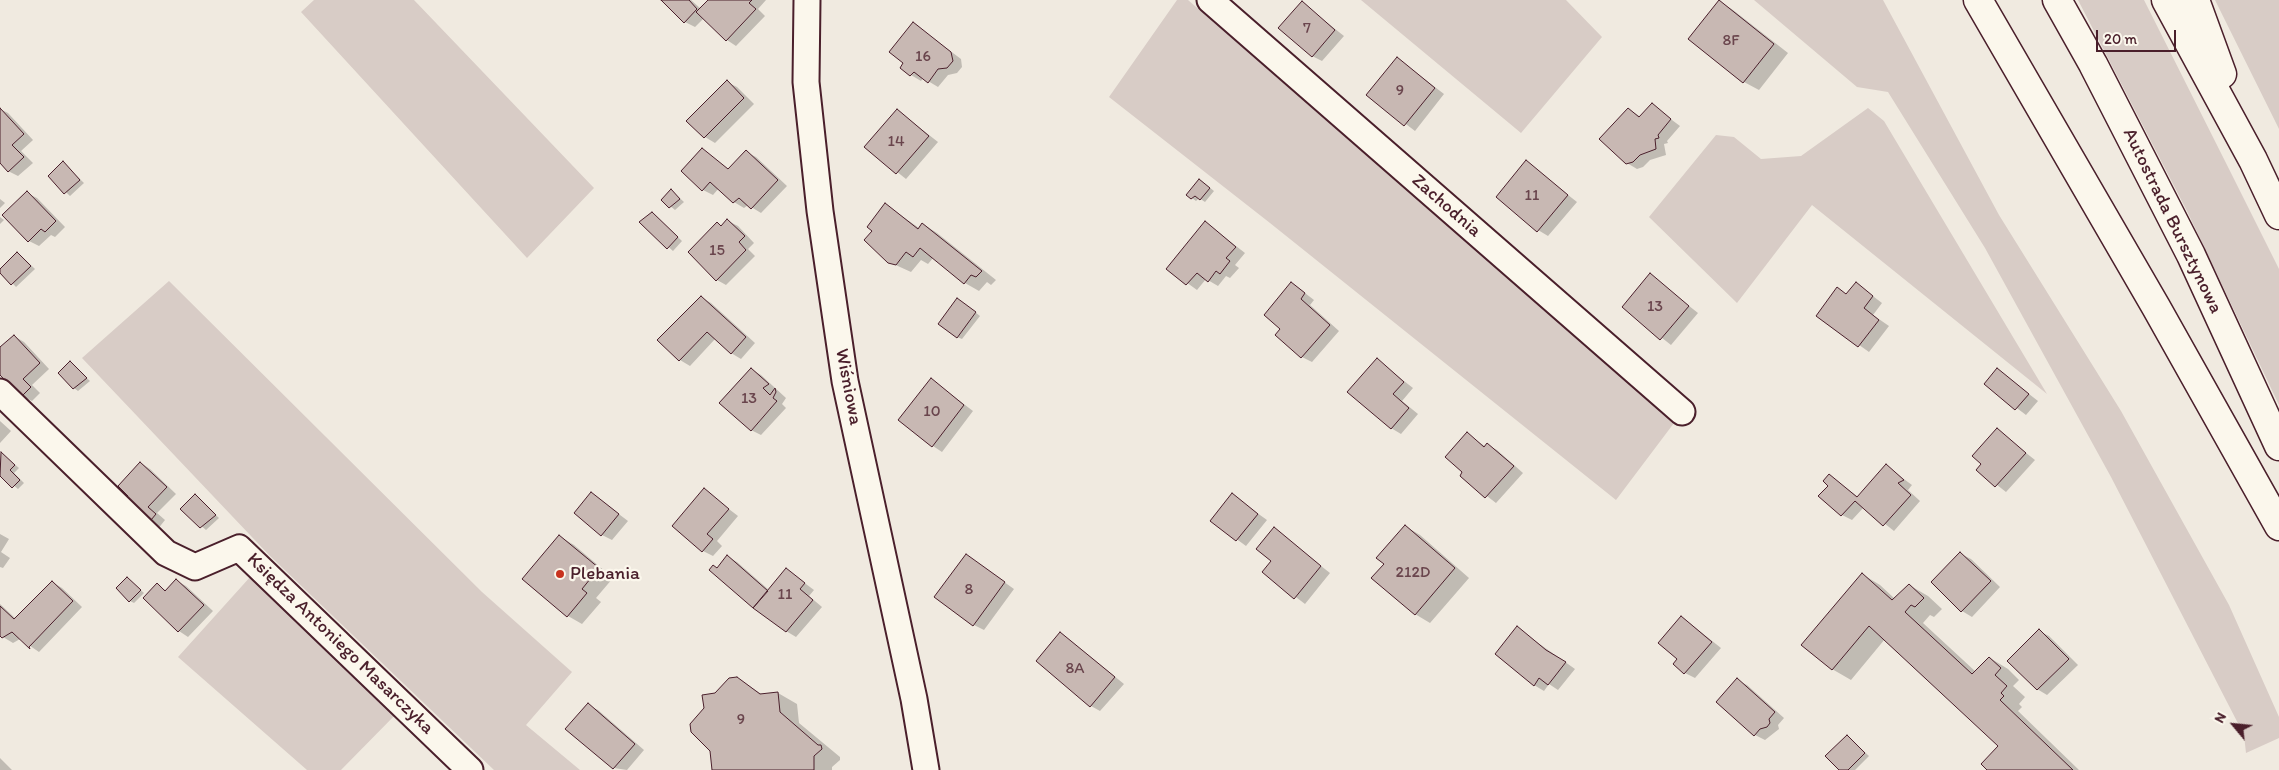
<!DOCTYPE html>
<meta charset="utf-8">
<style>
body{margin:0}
#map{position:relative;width:2279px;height:770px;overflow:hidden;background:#f0eae0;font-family:Itim,sans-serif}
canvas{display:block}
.north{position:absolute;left:2209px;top:700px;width:50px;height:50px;-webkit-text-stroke:4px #fbf7ec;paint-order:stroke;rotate:298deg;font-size:14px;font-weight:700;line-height:20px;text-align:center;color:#4a1f2b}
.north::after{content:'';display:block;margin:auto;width:18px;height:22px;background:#4a1f2b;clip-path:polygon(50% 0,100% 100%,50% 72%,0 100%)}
.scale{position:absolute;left:2096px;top:30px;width:80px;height:22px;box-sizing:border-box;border:2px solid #4a1f2b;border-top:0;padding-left:6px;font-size:15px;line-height:18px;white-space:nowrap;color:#4a1f2b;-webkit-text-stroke:4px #fbf7ec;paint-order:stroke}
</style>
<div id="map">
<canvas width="2279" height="770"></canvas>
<div class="north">N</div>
<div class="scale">20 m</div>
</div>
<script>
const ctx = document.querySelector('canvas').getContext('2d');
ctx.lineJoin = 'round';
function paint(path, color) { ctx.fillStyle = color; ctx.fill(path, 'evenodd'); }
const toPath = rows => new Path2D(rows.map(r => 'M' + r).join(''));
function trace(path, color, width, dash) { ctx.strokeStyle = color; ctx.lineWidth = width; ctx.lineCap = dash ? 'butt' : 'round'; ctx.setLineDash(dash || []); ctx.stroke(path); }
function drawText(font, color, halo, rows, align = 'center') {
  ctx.font = font + ' Itim,sans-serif'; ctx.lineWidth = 4.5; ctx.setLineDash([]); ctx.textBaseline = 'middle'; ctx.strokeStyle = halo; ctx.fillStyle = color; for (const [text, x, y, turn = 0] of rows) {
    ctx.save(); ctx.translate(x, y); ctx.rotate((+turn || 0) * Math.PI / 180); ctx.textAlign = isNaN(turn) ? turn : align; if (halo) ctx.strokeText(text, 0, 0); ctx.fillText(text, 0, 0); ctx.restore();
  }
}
const green = toPath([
 [314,0,414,0,594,188,527,258,301,12],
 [1177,0,1188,0,1674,423,1616,500,1270,223,1109,97],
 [1361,0,1566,0,1602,37,1521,133],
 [1754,0,1883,0,1999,215,2121,411,2229,605,2279,717,2279,738,2246,753,2244,735,2111,477,1985,248,1888,92,1857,87],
 [2078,0,2144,0,2229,169,2279,269,2279,405,2187,211],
 [2215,0,2279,0,2279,129],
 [1868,108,1884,121,2047,394,1812,205,1737,303,1649,217,1716,135,1734,137,1761,159,1801,156],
 [169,281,482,592,572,672,526,725,580,770,494,770,269,555,82,358],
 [251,576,400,710,341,770,307,770,178,657]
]);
const shadow = toPath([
 [663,0,691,0,701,9,710,0,766,0,758,9,765,16,736,46,727,40,704,18,695,27,685,22],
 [1719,1,1733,10,1788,53,1759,90,1744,82,1689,39],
 [1302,3,1344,36,1322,61,1312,56],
 [914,24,961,59,962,67,957,73,948,75,938,87,923,78,921,81,911,75,905,63],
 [1397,58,1444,94,1415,131,1368,95],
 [727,82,737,87,754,104,715,143,705,137],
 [1652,105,1680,126,1667,141,1668,143,1664,144,1666,155,1650,160,1643,167,1637,169,1627,163,1628,109,1641,117],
 [0,109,8,113,33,140,21,151,33,163,18,176,8,171,0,161],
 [897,110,938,142,906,179,866,147],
 [702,150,729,170,746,152,756,157,787,186,761,213,748,205,744,208,734,202,719,188,713,195,703,190],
 [1526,162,1577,202,1548,236,1538,230],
 [63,163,84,183,70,196,49,176],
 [1200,180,1214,191,1205,202,1199,198,1196,201,1188,195],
 [672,191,684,202,675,210,663,200],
 [27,193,37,198,65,227,55,237,51,235,39,246,29,241],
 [0,199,5,203,0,208],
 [886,205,919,228,923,224,937,233,996,280,991,285,987,282,979,291,965,283,933,258,928,264,921,260,911,272,889,262,873,231],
 [653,213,682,241,673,251,642,223],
 [0,217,4,220,0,224],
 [728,221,738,226,754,243,748,249,755,256,726,285,717,280,717,223,722,226],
 [1205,222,1245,253,1235,265,1239,268,1230,278,1226,276,1218,286,1206,279,1197,290,1168,269],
 [18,253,35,269,16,287,0,270],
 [1650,275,1698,313,1671,345,1623,307],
 [1292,283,1314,300,1310,305,1339,331,1312,362,1302,357,1282,329],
 [1857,284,1882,303,1873,315,1889,326,1869,352,1817,315,1838,289,1847,295],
 [701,297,711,303,755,343,741,359,731,353,716,338,690,366,680,360],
 [962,302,980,316,962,339,957,337],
 [14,336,24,342,49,369,32,385,40,393,32,401,22,396,0,373,0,349],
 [1377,360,1413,388,1402,401,1418,414,1401,434,1391,428],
 [70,363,90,381,78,391,74,388],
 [751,369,761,375,786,398,782,404,786,408,761,435,751,430],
 [1997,369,2038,401,2026,415,1985,384],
 [932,380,973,411,942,452,933,446],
 [0,421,11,431,0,443],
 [1997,430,2035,460,2006,492,1978,470],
 [1467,434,1486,447,1487,445,1497,450,1523,473,1496,503,1461,476],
 [1,453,19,468,14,473,24,483,18,489,0,474],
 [141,463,150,469,176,494,157,513,165,520,157,530,130,496],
 [1886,466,1912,485,1908,490,1920,501,1894,531,1864,507,1852,520,1842,515,1830,485,1829,475,1858,497],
 [704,490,738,516,717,541,722,546,713,556,703,551],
 [591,493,628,521,612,540,602,535],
 [1232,495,1267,520,1246,546,1212,521],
 [195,496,219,518,206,530,182,509],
 [1405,526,1420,535,1469,578,1430,623,1415,614,1385,564],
 [1274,529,1330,573,1305,604,1263,572,1273,561],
 [0,534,9,539,1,552,10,558,3,568,0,567],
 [559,536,574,545,613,578,596,598,601,602,582,624,568,616],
 [1961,554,1971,559,2000,587,1972,617,1962,611,1933,582],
 [966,555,1014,589,984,630,974,625],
 [727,556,737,562,769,590,786,569,814,590,809,596,822,607,796,637,786,631,718,569],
 [1862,574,1880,585,1895,599,1909,585,1928,596,1942,609,1934,617,1930,615,1923,623,1976,672,1990,658,2008,669,2019,680,2013,686,2025,697,2019,704,2022,707,2018,711,2079,770,1988,770,2000,746,1885,639,1851,680,1832,669],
 [127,578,144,593,134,603,130,601],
 [177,581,186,586,213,611,188,637,179,631,157,585,167,591],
 [52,582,62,588,82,607,39,652,20,639,13,643,3,637,0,634,0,604,16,619],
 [1682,617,1721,648,1695,678,1685,673,1679,659],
 [1517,628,1575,669,1558,690,1549,684,1544,691,1534,685],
 [2039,631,2049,636,2078,665,2047,695,2037,689],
 [1061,633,1124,684,1100,711,1091,706],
 [737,678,763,695,778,693,797,704,799,723,840,757,840,760,832,767,832,770,713,770,716,695],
 [1737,680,1747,685,1784,718,1778,725,1779,729,1765,740,1755,735],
 [588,705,598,710,644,750,627,770,614,768,567,729],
 [1847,736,1869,756,1855,770,1841,770],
 [0,758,12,770,0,770]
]);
const building = toPath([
 [661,0,689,0,697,9,684,23,661,0],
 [708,0,752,0,749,3,756,9,726,41,696,12,708,0],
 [1719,0,1774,44,1743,83,1688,39,1719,0],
 [1302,1,1335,30,1312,57,1278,28,1302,1],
 [913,22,951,52,953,61,947,68,938,69,928,83,914,72,910,76,900,68,903,63,889,52,913,22],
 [1397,57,1435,88,1404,126,1366,95,1397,57],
 [727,80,744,98,704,138,686,121,727,80],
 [1652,103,1671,119,1658,135,1659,138,1655,139,1656,149,1640,155,1633,162,1626,164,1599,139,1628,108,1639,117,1652,103],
 [0,108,24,134,12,145,24,157,8,172,0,163,0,108],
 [897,109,929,136,896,174,864,147,897,109],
 [702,148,728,169,746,150,778,180,751,209,739,198,733,203,710,182,702,191,681,171,702,148],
 [1526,160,1568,195,1537,232,1496,197,1526,160],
 [63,161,80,180,64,194,48,176,63,161],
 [1199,179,1210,188,1200,200,1195,196,1191,199,1186,195,1199,179],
 [671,189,680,199,669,208,661,200,671,189],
 [27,191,56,221,45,232,41,229,28,242,2,215,27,191],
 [885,203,918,229,922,223,982,271,976,277,971,275,964,284,920,248,913,257,906,252,896,265,888,263,864,240,872,231,867,227,885,203],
 [652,212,678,237,667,249,639,222,652,212],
 [727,219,745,236,739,242,746,250,716,281,688,252,717,222,721,226,727,219],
 [1205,221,1236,247,1226,258,1230,261,1220,274,1216,271,1208,282,1197,273,1186,285,1166,269,1205,221],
 [17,252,31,266,11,285,0,273,0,269,17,252],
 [1650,273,1689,306,1660,340,1622,307,1650,273],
 [1291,282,1305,293,1301,299,1330,325,1301,358,1275,335,1280,329,1264,315,1291,282],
 [1856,282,1873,296,1864,308,1879,320,1858,347,1816,316,1837,287,1846,294,1856,282],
 [701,296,746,337,731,354,707,332,679,361,657,340,701,296],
 [957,298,976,312,957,338,938,324,957,298],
 [14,335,40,363,23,379,31,387,21,397,0,375,0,347,14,335],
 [1377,358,1404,382,1393,394,1409,408,1391,429,1347,392,1377,358],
 [70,361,87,378,73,389,58,373,70,361],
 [751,368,769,384,763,388,770,395,775,388,776,392,773,398,777,401,751,431,719,403,751,368],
 [1997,368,2029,394,2015,410,1984,384,1997,368],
 [931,378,964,405,932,447,898,420,931,378],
 [1997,428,2026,453,1995,487,1976,470,1981,464,1972,456,1997,428],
 [1467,432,1484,447,1487,443,1514,466,1485,498,1460,476,1462,472,1445,457,1467,432],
 [1,452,15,465,10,470,20,480,12,488,0,476,1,452],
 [140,462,167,487,148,507,156,514,146,526,121,503,128,496,118,486,140,462],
 [1886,464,1904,480,1898,483,1911,495,1883,526,1855,501,1841,516,1818,496,1828,486,1823,481,1829,474,1857,497,1886,464],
 [704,488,729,509,707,534,713,539,702,552,672,526,704,488],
 [591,492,619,514,601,536,574,513,591,492],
 [1232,493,1258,514,1236,541,1210,521,1232,493],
 [195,494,216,515,200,528,180,509,195,494],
 [1405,525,1455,568,1415,615,1371,578,1384,564,1376,558,1405,525],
 [1274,527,1321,566,1294,599,1262,572,1271,561,1256,549,1274,527],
 [559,535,599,568,582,589,587,593,567,617,522,579,559,535],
 [1960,552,1991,581,1961,612,1931,582,1960,552],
 [966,554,1005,582,973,626,934,597,966,554],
 [727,555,768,591,753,608,709,570,713,565,717,568,727,555],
 [786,568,805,583,800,589,813,600,786,632,753,608,786,568],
 [1862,573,1892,600,1909,584,1924,598,1915,607,1911,605,1905,612,1972,674,1989,657,2001,668,1995,675,2007,686,2001,693,2004,696,2000,700,2073,770,1987,770,1981,764,1998,746,1869,626,1832,670,1801,645,1862,573],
 [127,577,141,590,129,602,116,588,127,577],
 [176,579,204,605,178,632,143,598,157,583,165,591,176,579],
 [52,581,73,601,29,647,30,649,12,632,2,638,0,636,0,606,14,619,52,581],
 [1681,616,1712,642,1684,674,1673,664,1677,659,1658,643,1681,616],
 [1517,626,1546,650,1566,662,1548,685,1539,678,1534,686,1495,654,1517,626],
 [2039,629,2069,659,2037,690,2007,661,2039,629],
 [1060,632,1115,677,1090,707,1036,661,1060,632],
 [737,677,760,694,778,692,780,712,818,745,821,745,822,749,814,756,814,770,712,770,710,751,691,732,690,724,704,708,702,695,715,693,729,678,737,677],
 [1737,678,1775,712,1769,719,1770,723,1767,727,1760,729,1754,736,1716,702,1737,678],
 [588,703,635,744,613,769,565,729,588,703],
 [1847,735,1865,753,1848,770,1839,770,1825,756,1847,735]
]);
const minor = toPath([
 [807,0,806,82,820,211,845,381,914,699,926,770],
 [1210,0,1682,412],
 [0,392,166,553,195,567,239,548,470,770]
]);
const highway = toPath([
 [1978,0,2156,307,2279,526],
 [2057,0,2093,64,2191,255,2279,446],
 [2166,0,2253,160,2279,215],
 [2195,0,2222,74]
]);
const markers = [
 [560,574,5,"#c8321e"]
];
const numberNames = [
 ["7",1307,29],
 ["8F",1731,41],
 ["16",923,57],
 ["9",1400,91],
 ["14",896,142],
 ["11",1532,196],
 ["15",717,251],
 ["13",1655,307],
 ["13",749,399],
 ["10",932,412],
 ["212D",1413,573],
 ["8",969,590],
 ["11",785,595],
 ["8A",1075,669],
 ["9",741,720]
];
const streetNames = [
 ["Zachodnia",1446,206,41],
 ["Autostrada Bursztynowa",2172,221,64],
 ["Wiśniowa",848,387,79],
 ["Księdza Antoniego Masarczyka",340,644,44]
];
const poiNames = [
 ["Plebania",570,574]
];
paint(green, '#d8ccc6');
paint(shadow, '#0003');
paint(building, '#c8b8b3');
trace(building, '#4a1f2b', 1);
trace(minor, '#4a1f2b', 29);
trace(highway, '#4a1f2b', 31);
trace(minor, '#fbf7ec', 25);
trace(highway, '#fbf7ec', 28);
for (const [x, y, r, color] of markers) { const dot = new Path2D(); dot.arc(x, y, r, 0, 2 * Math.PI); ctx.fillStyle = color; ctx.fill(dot); trace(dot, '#fbf7ec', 2); }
drawText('16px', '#6a454d', null, numberNames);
drawText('19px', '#4a1f2b', '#fbf7ec', streetNames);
drawText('19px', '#4a1f2b', '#fbf7ec', poiNames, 'left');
</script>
